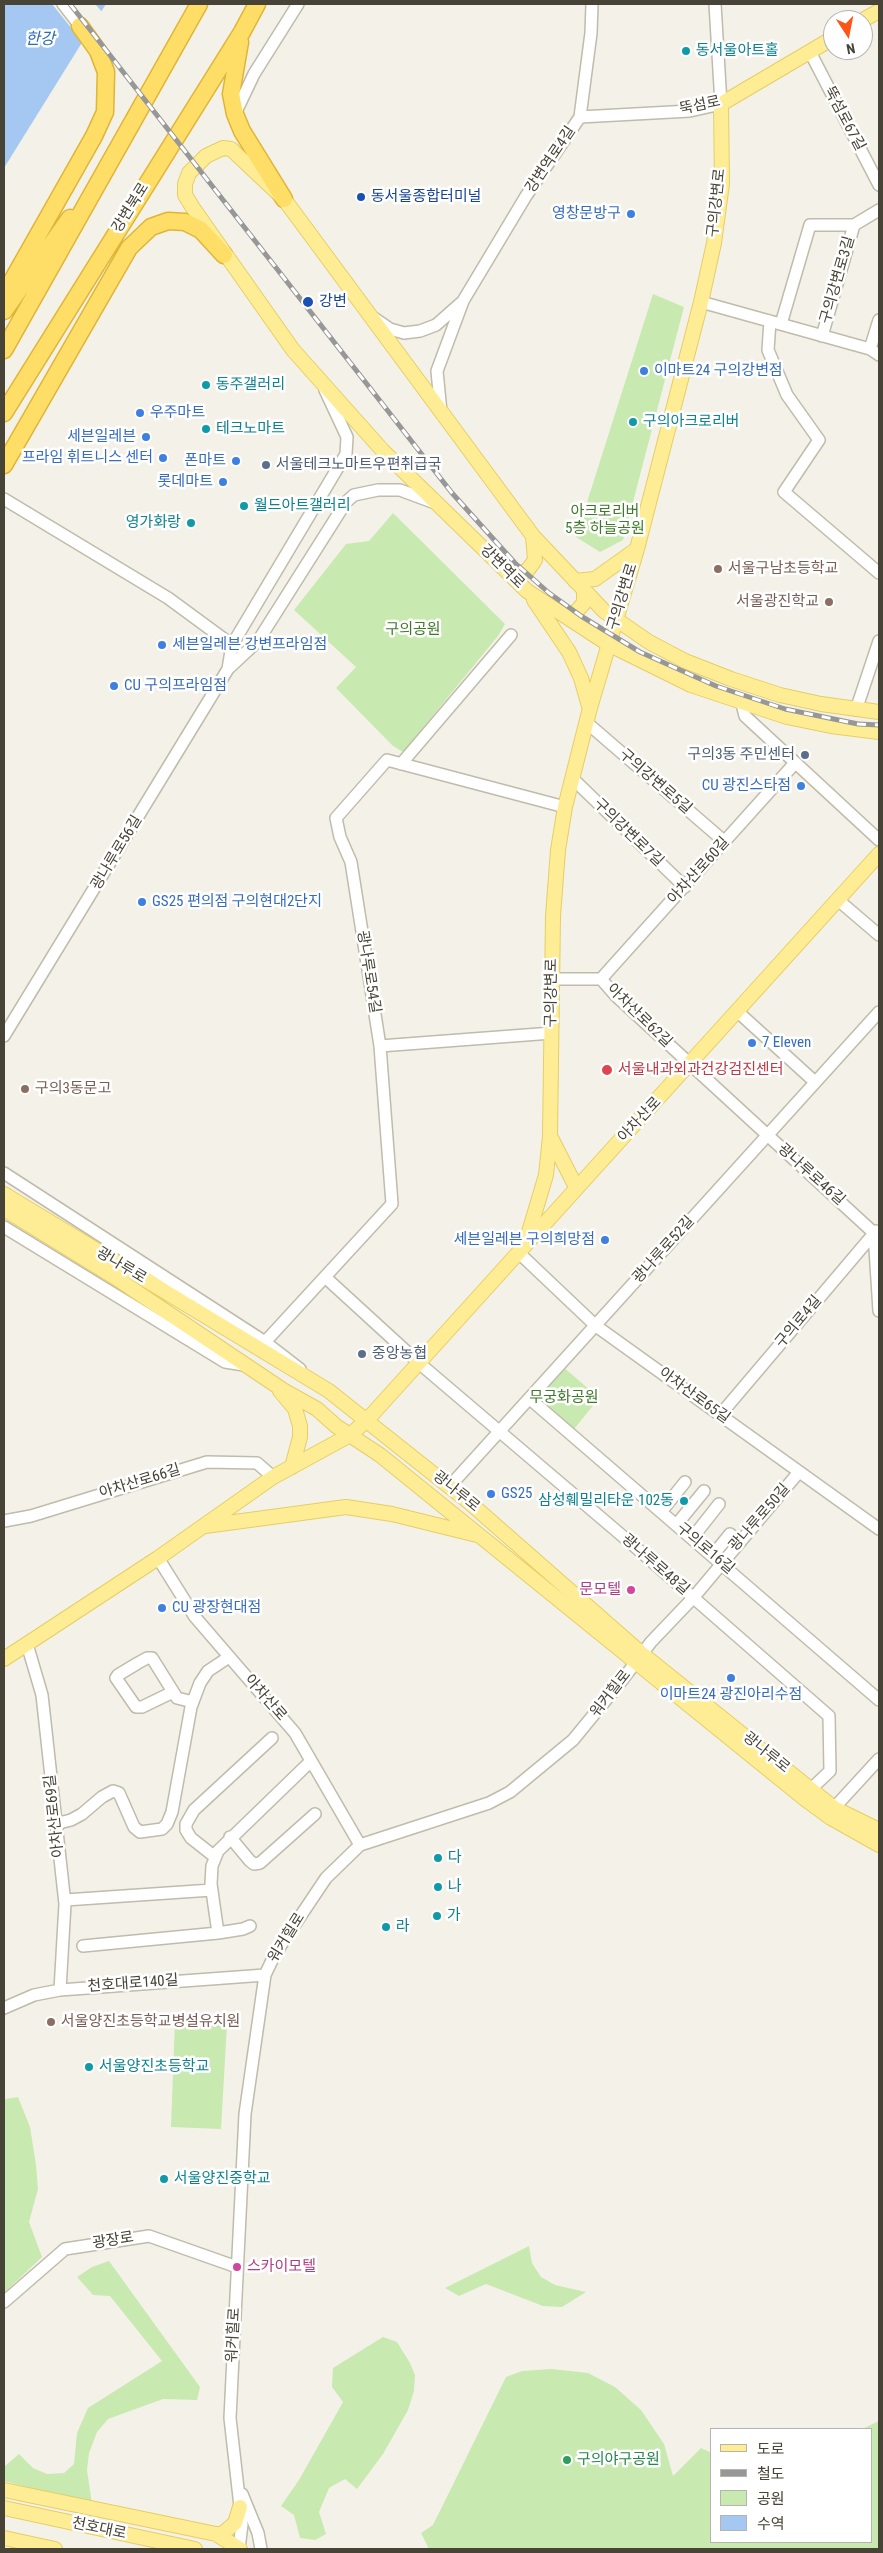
<!DOCTYPE html>
<meta charset="utf-8">
<style>
body{margin:0}
#map{position:relative;width:883px;height:2553px;overflow:hidden;background:#f4f2e8;font-family:"Roboto Condensed","Noto Sans KR",sans-serif}
canvas{display:block}
.frame{position:absolute;inset:0;border:5px solid #474336;pointer-events:none}
.legend{position:absolute;left:710px;top:2428px;width:162px;height:115px;box-sizing:border-box;background:#fff;border:1px solid #b5b4af;margin:0;padding:6px 9px;list-style:none;font-size:15px;color:#474336}
.legend li{display:flex;align-items:center;gap:10px;height:25px}
.legend b{width:25px;border:1px solid #b5b4af}
.north{position:absolute;left:823px;top:10px;width:50px;height:50px;box-sizing:border-box;background:#fff;border:1px solid #b5b4af;border-radius:50%;rotate:169deg;font-size:14px;font-weight:700;line-height:20px;text-align:center;color:#474336}
.north::after{content:'';display:block;margin:auto;width:18px;height:22px;background:#fc5517;clip-path:polygon(50% 0,100% 100%,50% 72%,0 100%)}
</style>
<div id="map">
<canvas width="883" height="2553"></canvas>
<div class="frame"></div>
<ul class="legend">
<li><b style="height:6px;background:#ffed96"></b>도로</li>
<li><b style="height:6px;background:#979797"></b>철도</li>
<li><b style="height:14px;background:#c8e9b0"></b>공원</li>
<li><b style="height:14px;background:#a4c8f1"></b>수역</li>
</ul>
<div class="north">N</div>
</div>
<script>
const ctx = document.querySelector('canvas').getContext('2d');
ctx.lineJoin = 'round';
function paint(path, color) { ctx.fillStyle = color; ctx.fill(path, 'evenodd'); }
const toPath = rows => new Path2D(rows.map(r => 'M' + r).join(''));
function trace(path, color, width, dash) { ctx.strokeStyle = color; ctx.lineWidth = width; ctx.lineCap = dash ? 'butt' : 'round'; ctx.setLineDash(dash || []); ctx.stroke(path); }
function drawText(font, color, halo, rows, align = 'center') {
  ctx.font = font + ' "Roboto Condensed","Noto Sans KR",sans-serif'; ctx.lineWidth = 5; ctx.setLineDash([]); ctx.textBaseline = 'middle'; ctx.strokeStyle = halo; ctx.fillStyle = color; for (const [text, x, y, turn = 0] of rows) {
    ctx.save(); ctx.translate(x, y); ctx.rotate((+turn || 0) * Math.PI / 180); ctx.textAlign = isNaN(turn) ? turn : align; if (halo) ctx.strokeText(text, 0, 0); ctx.fillText(text, 0, 0); ctx.restore();
  }
}
const green = toPath([
 [653,294,684,307,623,540,600,552,576,537],
 [393,513,505,624,498,636,403,752,393,746,336,688,356,667,294,610,346,544,369,541],
 [561,1365,599,1398,571,1433,530,1399],
 [175,2021,227,2024,221,2129,171,2127],
 [18,2097,30,2127,36,2165,38,2189,29,2222,42,2257,4,2293,4,2108,5,2099],
 [529,2246,532,2263,541,2277,555,2285,586,2292,562,2307,543,2306,486,2284,459,2296,445,2288],
 [109,2261,200,2387,197,2400,163,2399,108,2419,97,2432,89,2453,87,2470,92,2504,4,2481,4,2465,5,2466,19,2454,33,2468,47,2474,64,2473,74,2464,77,2433,88,2408,162,2361,110,2296,93,2295,77,2277,92,2267],
 [383,2337,397,2342,410,2363,415,2375,414,2391,408,2410,383,2454,357,2489,345,2479,329,2488,319,2512,326,2534,315,2540,300,2538,294,2515,281,2506,299,2480,343,2402,332,2387,333,2368],
 [552,2369,588,2373,615,2387,641,2410,664,2444,673,2476,701,2448,712,2453,712,2542,872,2542,872,2429,862,2429,879,2421,879,2549,429,2549,421,2533,433,2525,506,2377,522,2371]
]);
const water = toPath([
 [4,4,106,4,4,168]
]);
const pier = toPath([
 [52,4,95,4,103,13,84,44]
]);
const minor = toPath([
 [63,4,80,26],
 [810,52,879,185],
 [235,114,254,74,298,4],
 [580,117,690,111,721,104,715,4],
 [701,302,870,349,879,355],
 [374,318,390,329,404,333,420,331,436,325,462,302],
 [770,321,768,350,787,395,819,440,784,492,879,573],
 [781,324,810,225,854,225,879,210],
 [822,336,854,225],
 [870,349,879,320],
 [441,412,437,371,463,301,526,196,580,117,591,33,592,4],
 [4,499,168,598,232,645],
 [228,669,232,645,346,454,347,437,325,390],
 [742,704,745,716,879,840],
 [856,710,879,641],
 [586,722,725,842],
 [401,764,511,635],
 [572,778,685,887],
 [838,900,879,935],
 [553,979,601,979,615,995,874,1233,879,1311],
 [601,979,795,763],
 [738,1012,815,1082],
 [4,1036,228,669,258,641,346,502,354,495,378,490,400,490,435,503],
 [380,1046,552,1033],
 [4,1173,265,1342,300,1369],
 [4,1227,225,1362,244,1365],
 [518,1252,596,1326,879,1529],
 [325,1277,419,1363,633,1545,829,1716,830,1771,811,1789],
 [265,1342,392,1204,380,1046,351,862,340,837,336,818,387,760,565,807],
 [530,1399,879,1700],
 [720,1415,876,1231],
 [449,1487,879,1012],
 [661,1512,685,1482],
 [4,1521,31,1516,207,1462,257,1463,273,1477],
 [677,1524,704,1491],
 [693,1537,719,1504],
 [713,1555,730,1534,740,1542],
 [158,1558,195,1617,295,1733,360,1845],
 [27,1644,42,1695,65,1904,60,1990],
 [173,1692,142,1707,136,1707,116,1678,118,1675,138,1663,147,1658,152,1658,177,1698,193,1702],
 [834,1808,879,1759],
 [55,1824,71,1820,82,1814,102,1797,113,1791,119,1793,134,1827,140,1832,162,1829,167,1824,172,1812,191,1707,200,1683,208,1671,229,1657],
 [230,1837,250,1861,254,1864,260,1863,315,1814],
 [215,1857,191,1838,186,1830,186,1824,194,1810,272,1738],
 [65,1900,212,1890],
 [218,1933,243,1929,250,1926],
 [83,1946,218,1933,211,1884,212,1866,218,1851,311,1761],
 [4,2008,34,1995,60,1990,265,1975],
 [4,2302,65,2249,149,2236,237,2267],
 [242,2494,258,2533,261,2549],
 [239,2549,242,2524,230,2418,245,2114,265,1975,275,1954,326,1878,360,1845,489,1803,510,1792,573,1740,623,1679,651,1642,693,1598,799,1472]
]);
const major = toPath([
 [863,20,879,11],
 [505,568,517,573,527,571,535,560,533,536],
 [575,581,595,579,637,549],
 [534,600,569,652,581,678,589,706],
 [561,613,574,614,584,603,584,591],
 [879,712,821,704,780,695,731,679,685,661,649,642,604,611,533,536,284,199,231,149,223,148,206,156,189,173,185,184,185,195,193,208,293,350,383,451,527,591,608,644,691,685,787,717,831,726,879,732],
 [550,1136,576,1187],
 [4,1194,329,1391,470,1503,641,1653,834,1808,879,1830],
 [4,1209,116,1278,283,1390,317,1409,336,1426,380,1455,805,1799,831,1818,879,1845],
 [526,1242,546,1175,550,1136,553,916,558,850,565,807,590,708,637,549,701,302,714,243,722,184,721,104,833,38],
 [280,1391,295,1409,300,1426,300,1437,292,1467],
 [205,1526,346,1507,392,1514,477,1535],
 [4,1659,158,1558,273,1477,350,1435,367,1420,879,854],
 [4,2490,216,2534,240,2549],
 [4,2508,195,2549],
 [216,2534,222,2534,235,2523,240,2507],
 [4,2538,55,2549]
]);
const highway = toPath([
 [240,42,231,94,235,114,242,131,284,199],
 [4,295,94,136,105,112,106,72,98,51,80,26],
 [4,311,70,218],
 [4,350,199,4],
 [4,413,242,32,257,4],
 [4,465,129,248,151,227,168,221,185,222,201,230,224,255]
]);
const rail = toPath([
 [70,4,452,493,515,563,549,593,581,616,640,652,716,686,785,709,858,724,879,725]
]);
const markers = [
 [686,51,5,"#0f9aa8"],
 [361,197,5,"#1a4fb4"],
 [631,214,5,"#3f7fe0"],
 [308,302,6,"#1a4fb4"],
 [644,371,5,"#3f7fe0"],
 [206,385,5,"#0f9aa8"],
 [140,413,5,"#3f7fe0"],
 [633,422,5,"#0f9aa8"],
 [206,429,5,"#0f9aa8"],
 [146,437,5,"#3f7fe0"],
 [163,458,5,"#3f7fe0"],
 [236,461,5,"#3f7fe0"],
 [266,465,5,"#5c6f8a"],
 [223,482,5,"#3f7fe0"],
 [244,506,5,"#0f9aa8"],
 [191,523,5,"#0f9aa8"],
 [718,569,5,"#8d6e63"],
 [829,602,5,"#8d6e63"],
 [162,645,5,"#3f7fe0"],
 [114,686,5,"#3f7fe0"],
 [805,755,5,"#5c6f8a"],
 [801,786,5,"#3f7fe0"],
 [142,902,5,"#3f7fe0"],
 [752,1043,5,"#3f7fe0"],
 [607,1070,6,"#e0444e"],
 [25,1089,5,"#8d6e63"],
 [605,1240,5,"#3f7fe0"],
 [362,1354,5,"#5c6f8a"],
 [491,1494,5,"#3f7fe0"],
 [684,1501,5,"#0f9aa8"],
 [631,1590,5,"#d1479c"],
 [162,1608,5,"#3f7fe0"],
 [731,1678,5,"#3f7fe0"],
 [438,1858,5,"#0f9aa8"],
 [438,1887,5,"#0f9aa8"],
 [437,1916,5,"#0f9aa8"],
 [386,1927,5,"#0f9aa8"],
 [51,2022,5,"#8d6e63"],
 [89,2067,5,"#0f9aa8"],
 [164,2179,5,"#0f9aa8"],
 [237,2267,5,"#d1479c"],
 [567,2460,5,"#2e9e5b"]
];
const cultureNames = [
 ["동서울아트홀",696,51],
 ["동주갤러리",216,385],
 ["구의아크로리버",643,422],
 ["테크노마트",216,429],
 ["월드아트갤러리",254,506],
 ["영가화랑",181,523,"right"],
 ["삼성훼밀리타운 102동",674,1501,"right"],
 ["다",448,1858],
 ["나",448,1887],
 ["가",447,1916],
 ["라",396,1927],
 ["서울양진초등학교",99,2067],
 ["서울양진중학교",174,2179]
];
const streetNames = [
 ["뚝섬로",700,106,-12],
 ["뚝섬로67길",844,119,62],
 ["강변역로4길",551,160,-56],
 ["구의강변로",717,203,-84],
 ["강변북로",131,208,-58],
 ["구의강변로3길",838,280,-74],
 ["강변역로",502,567,45],
 ["구의강변로",623,597,-73],
 ["구의강변로5길",655,782,41],
 ["구의강변로7길",628,833,44],
 ["광나루로56길",117,853,-59],
 ["아차산로60길",699,871,-48],
 ["광나루로54길",368,972,81],
 ["구의강변로",552,993,-89],
 ["아차산로62길",639,1016,44],
 ["아차산로",640,1120,-47],
 ["광나루로46길",811,1175,42],
 ["광나루로52길",664,1250,-48],
 ["광나루로",121,1266,31],
 ["구의로4길",799,1322,-50],
 ["아차산로65길",694,1396,36],
 ["아차산로66길",140,1482,-17],
 ["광나루로",456,1492,39],
 ["광나루로50길",760,1518,-49],
 ["구의로16길",705,1549,40],
 ["광나루로48길",655,1565,41],
 ["워커힐로",611,1694,-52],
 ["아차산로",265,1698,49],
 ["광나루로",766,1753,39],
 ["아차산로69길",55,1816,-96],
 ["워커힐로",287,1938,-58],
 ["천호대로140길",133,1984,-4],
 ["광장로",113,2241,-9],
 ["워커힐로",234,2335,-87],
 ["천호대로",99,2529,12]
];
const transitNames = [
 ["동서울종합터미널",371,197],
 ["강변",319,302]
];
const shopNames = [
 ["영창문방구",621,214,"right"],
 ["이마트24 구의강변점",654,371],
 ["우주마트",150,413],
 ["세븐일레븐",136,437,"right"],
 ["프라임 휘트니스 센터",153,458,"right"],
 ["폰마트",226,461,"right"],
 ["롯데마트",213,482,"right"],
 ["세븐일레븐 강변프라임점",172,645],
 ["CU 구의프라임점",124,686],
 ["CU 광진스타점",791,786,"right"],
 ["GS25 편의점 구의현대2단지",152,902],
 ["7 Eleven",762,1043],
 ["세븐일레븐 구의희망점",595,1240,"right"],
 ["GS25",501,1494],
 ["CU 광장현대점",172,1608],
 ["이마트24 광진아리수점",731,1695,"center"]
];
const serviceNames = [
 ["서울테크노마트우편취급국",276,465],
 ["구의3동 주민센터",795,755,"right"],
 ["중앙농협",372,1354]
];
const parkNames = [
 ["아크로리버",605,512],
 ["5층 하늘공원",605,529],
 ["구의공원",413,630],
 ["무궁화공원",564,1398]
];
const educationNames = [
 ["서울구남초등학교",728,569],
 ["서울광진학교",819,602,"right"],
 ["구의3동문고",35,1089],
 ["서울양진초등학교병설유치원",61,2022]
];
const healthNames = [
 ["서울내과외과건강검진센터",618,1070]
];
const hotelNames = [
 ["문모텔",621,1590],
 ["스카이모텔",247,2267,"left"]
];
const leisureNames = [
 ["구의야구공원",577,2460]
];
const waterNames = [
 ["한강",40,40]
];
paint(green, '#c8e9b0');
paint(water, '#a4c8f1');
paint(pier, '#f4f2e8');
trace(minor, '#c0bbaa', 14);
trace(major, '#e5ce65', 16);
trace(highway, '#dfb537', 19);
trace(minor, '#fff', 11);
trace(major, '#ffed96', 14);
trace(highway, '#ffde68', 16);
trace(rail, '#979797', 5);
trace(rail, '#fff', 3, [9]);
for (const [x, y, r, color] of markers) { const dot = new Path2D(); dot.arc(x, y, r, 0, 2 * Math.PI); ctx.fillStyle = color; ctx.fill(dot); trace(dot, '#fff', 2); }
drawText('15px', '#0d838f', '#fff', cultureNames, 'left');
drawText('15px', '#474336', '#fff', streetNames);
drawText('15px', '#164399', '#fff', transitNames, 'left');
drawText('15px', '#366cbe', '#fff', shopNames, 'left');
drawText('15px', '#4e5e75', '#fff', serviceNames, 'left');
drawText('15px', '#3e7a29', '#fff', parkNames);
drawText('15px', '#785e54', '#fff', educationNames, 'left');
drawText('15px', '#be3a42', '#fff', healthNames, 'left');
drawText('15px', '#b23c85', '#fff', hotelNames, 'right');
drawText('15px', '#27864d', '#fff', leisureNames, 'left');
drawText('italic 16px', '#2e6cb5', '#fff', waterNames);
</script>
